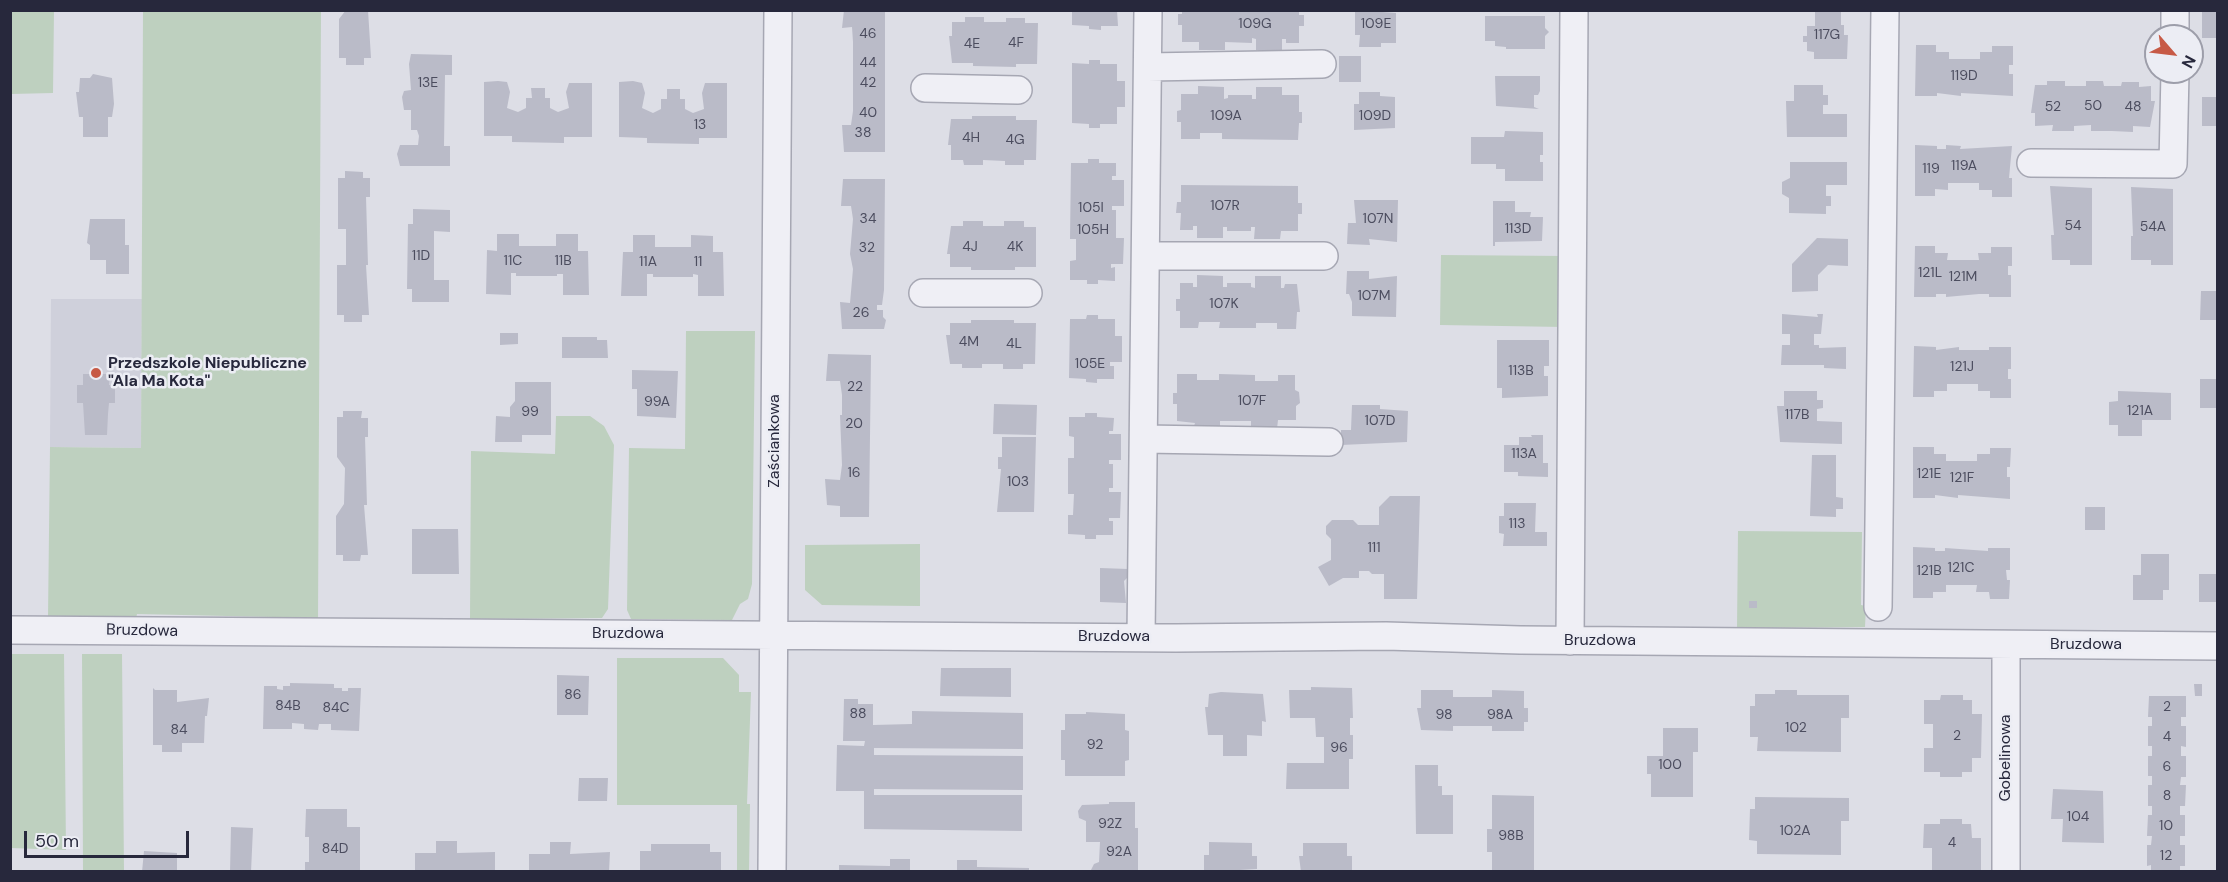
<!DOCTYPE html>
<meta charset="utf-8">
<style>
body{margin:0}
#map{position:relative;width:2228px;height:882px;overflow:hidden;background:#dddee6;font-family:"DM Sans",sans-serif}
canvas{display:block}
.frame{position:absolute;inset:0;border:12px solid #27283c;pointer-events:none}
.north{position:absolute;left:2144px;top:24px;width:60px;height:60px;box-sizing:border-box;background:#ecedf4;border:2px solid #9d9eaa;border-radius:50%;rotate:118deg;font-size:16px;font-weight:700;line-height:24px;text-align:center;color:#27283c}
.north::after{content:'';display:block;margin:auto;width:21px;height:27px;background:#c75a46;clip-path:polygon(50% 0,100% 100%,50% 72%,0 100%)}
.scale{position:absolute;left:24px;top:831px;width:165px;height:27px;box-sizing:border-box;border:3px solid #27283c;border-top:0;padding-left:8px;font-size:18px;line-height:21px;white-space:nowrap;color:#27283c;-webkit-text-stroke:4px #ecedf4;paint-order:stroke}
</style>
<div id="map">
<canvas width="2228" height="882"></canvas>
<div class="frame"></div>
<div class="north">N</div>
<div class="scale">50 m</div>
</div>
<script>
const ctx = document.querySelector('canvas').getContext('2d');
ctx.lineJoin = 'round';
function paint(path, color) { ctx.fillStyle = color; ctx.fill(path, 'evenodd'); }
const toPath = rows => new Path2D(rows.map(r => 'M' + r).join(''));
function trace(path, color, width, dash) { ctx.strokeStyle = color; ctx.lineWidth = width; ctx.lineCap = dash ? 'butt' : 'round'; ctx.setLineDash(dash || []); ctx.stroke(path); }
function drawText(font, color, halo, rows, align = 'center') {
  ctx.font = font + ' "DM Sans",sans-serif'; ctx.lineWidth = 5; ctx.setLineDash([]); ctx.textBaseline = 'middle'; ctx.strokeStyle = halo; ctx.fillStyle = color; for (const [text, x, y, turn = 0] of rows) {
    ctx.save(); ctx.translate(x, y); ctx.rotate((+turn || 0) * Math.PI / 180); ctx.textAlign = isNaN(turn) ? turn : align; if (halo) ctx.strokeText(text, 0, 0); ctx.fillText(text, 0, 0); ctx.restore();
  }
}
const built = toPath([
 [51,299,142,299,141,448,50,447]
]);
const green = toPath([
 [11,10,54,11,53,93,11,94],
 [143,11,321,11,318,618,137,614,136,619,48,617,50,447,141,448],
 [1441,255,1565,256,1564,327,1440,325],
 [686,331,755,331,752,584,748,599,740,604,732,620,631,619,627,610,629,448,685,449],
 [556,416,590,416,604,426,614,445,608,609,602,618,470,619,471,451,555,454],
 [1738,531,1862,532,1861,605,1866,606,1865,627,1737,628],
 [920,544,920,606,822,605,805,590,805,545],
 [11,654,64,654,66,850,11,848],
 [82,654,122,654,124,871,83,871],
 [617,658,723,658,739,675,739,692,751,692,747,804,750,804,749,871,737,871,737,805,617,805]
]);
const building = toPath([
 [346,10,368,10,371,58,364,58,364,65,346,65,346,58,339,58,339,19],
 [844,10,885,10,885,152,844,152,842,125,851,125,853,111,853,42,852,27,842,28],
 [1072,10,1117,10,1118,26,1101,26,1101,30,1089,29,1089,26,1072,25],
 [1182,10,1299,10,1299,15,1304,15,1304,26,1299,26,1299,43,1286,43,1286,39,1282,39,1282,51,1256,50,1256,39,1252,38,1252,43,1225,42,1225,50,1199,50,1199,42,1182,42,1182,25,1178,25,1178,14,1182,14],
 [1355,10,1396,13,1396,43,1381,43,1381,47,1359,47,1360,35,1355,35],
 [1815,10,1841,10,1841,25,1844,25,1844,35,1848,35,1847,59,1814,59,1814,52,1807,51,1807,42,1803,42,1803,36,1807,36,1807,26,1815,26],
 [2202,10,2217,10,2217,38,2202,38],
 [1485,16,1545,16,1545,28,1549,32,1545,36,1545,49,1506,49,1506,47,1495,46,1495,41,1485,41],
 [965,17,984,17,984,22,1006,22,1006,18,1025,18,1025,23,1038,23,1037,64,1016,64,1016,67,973,66,973,63,952,63,949,36,952,36,952,22,965,22],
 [1916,45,1936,45,1936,52,1949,52,1949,59,1980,59,1980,52,1992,52,1992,46,2013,46,2013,65,2009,65,2009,74,2013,74,2013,96,1961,93,1961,96,1937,93,1937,96,1915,96],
 [411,54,452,55,452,75,445,75,444,146,450,146,450,166,400,166,397,154,400,145,418,145,419,136,417,130,411,130,411,110,404,110,402,97,404,91,411,90,409,64],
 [1339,56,1361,56,1361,82,1339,82],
 [1089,60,1100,60,1100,64,1117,64,1117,81,1125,81,1125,107,1117,107,1117,124,1100,124,1100,128,1089,128,1089,124,1072,123,1072,63,1089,64],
 [93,74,112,78,114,104,112,117,108,117,108,137,83,137,83,117,79,117,76,92,79,92,80,78,90,78],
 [1495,76,1540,76,1540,91,1538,95,1534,95,1534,107,1539,109,1496,106],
 [498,81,507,82,510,92,507,108,518,112,526,108,526,98,532,98,531,88,545,88,545,98,550,98,550,108,558,112,569,108,566,92,569,83,592,83,592,137,564,137,564,143,512,142,512,136,484,136,484,82],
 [633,81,642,83,645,93,642,108,653,113,661,109,661,99,667,99,667,89,680,89,680,99,685,99,685,109,693,113,704,109,702,93,705,83,727,83,727,138,699,138,699,144,647,143,647,138,619,137,619,82],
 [2047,81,2065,81,2065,86,2086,86,2086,81,2103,81,2104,86,2121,86,2122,82,2139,82,2139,87,2151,86,2151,101,2155,101,2150,127,2133,126,2133,132,2112,131,2091,131,2091,125,2074,126,2074,131,2052,131,2053,125,2035,126,2035,113,2031,113,2035,85,2047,85],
 [1794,85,1823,85,1823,95,1828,95,1828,105,1823,105,1823,114,1847,114,1847,137,1787,137,1786,101,1794,101],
 [1198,86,1224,87,1224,99,1228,98,1228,95,1252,95,1252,99,1256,99,1256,87,1282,87,1282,95,1299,95,1299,112,1302,112,1302,123,1299,123,1298,140,1222,139,1222,133,1200,133,1200,139,1181,139,1181,122,1177,122,1177,111,1181,110,1181,94,1198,94],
 [1359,92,1380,92,1380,96,1395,97,1395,128,1354,130,1354,104,1359,104],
 [2202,97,2217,97,2217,126,2202,126],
 [972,116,1016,116,1016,120,1037,120,1036,160,1024,160,1024,165,1005,165,1005,161,983,160,983,165,964,165,963,160,951,160,951,145,948,145,951,119,972,119],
 [1505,131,1543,132,1543,155,1540,155,1540,162,1543,162,1543,181,1505,181,1505,169,1496,169,1496,164,1471,164,1471,137,1504,137],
 [1915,145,1937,146,1937,149,1946,149,1946,145,1961,146,1960,149,2012,146,2009,178,2012,178,2012,197,1992,197,1992,190,1979,190,1979,183,1948,183,1948,190,1935,189,1935,196,1915,196],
 [1088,159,1099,159,1099,163,1116,163,1116,176,1112,176,1112,180,1124,180,1124,206,1112,206,1112,210,1116,210,1116,238,1124,238,1123,264,1111,264,1111,268,1115,267,1115,281,1098,280,1098,284,1087,284,1087,280,1070,280,1070,261,1076,260,1076,239,1070,239,1071,163,1088,163],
 [1790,162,1847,162,1847,185,1826,185,1826,196,1831,196,1831,206,1826,206,1826,214,1789,213,1789,198,1782,194,1782,182,1790,178],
 [345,171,363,172,363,178,370,178,370,197,366,197,368,265,366,265,369,315,362,315,362,322,344,322,344,315,337,315,337,265,346,265,346,229,338,229,338,178,345,178],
 [843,179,885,179,884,290,882,305,877,305,877,310,883,310,883,317,886,320,884,329,842,329,840,302,850,303,853,269,850,254,853,219,851,206,841,206],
 [1181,185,1298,186,1298,203,1302,203,1302,214,1298,214,1298,231,1281,231,1280,239,1254,239,1255,227,1251,227,1251,231,1227,231,1227,227,1223,227,1223,238,1197,238,1197,226,1193,226,1193,230,1180,230,1181,213,1176,213,1177,202,1181,202],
 [2050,186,2092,188,2092,265,2070,265,2070,260,2052,260,2051,235,2054,235],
 [2131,187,2173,189,2173,265,2151,265,2151,260,2131,260,2131,236,2133,236],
 [1354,200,1398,200,1397,242,1369,239,1370,245,1347,244,1348,223,1356,223],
 [1493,201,1515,201,1515,212,1531,212,1530,217,1543,217,1542,241,1495,242,1495,246,1493,246],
 [413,209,450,210,450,232,434,231,434,280,449,280,449,302,412,302,412,289,407,289,408,224,413,224],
 [90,219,125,219,125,245,129,245,129,274,106,274,106,260,90,260,90,245,87,243],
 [963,221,983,221,983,226,1004,226,1004,221,1024,221,1024,227,1036,227,1036,267,1015,267,1015,270,971,270,971,267,950,267,950,254,947,254,951,226,963,226],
 [497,234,519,234,519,246,556,246,556,234,578,234,578,251,588,251,589,295,563,295,563,274,557,274,557,276,516,276,516,273,511,273,511,295,486,294,487,250,497,251],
 [633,235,655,235,655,247,691,247,691,235,713,236,713,252,723,252,724,296,698,296,698,275,693,274,693,277,653,277,653,274,647,274,647,296,621,296,623,252,633,252],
 [1817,238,1848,239,1848,266,1828,265,1818,275,1818,291,1792,292,1792,264],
 [1915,246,1935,246,1935,253,1948,253,1947,260,1979,260,1978,253,1991,253,1991,247,2012,247,2012,266,2008,266,2008,275,2011,275,2011,297,1989,297,1989,294,1979,294,1946,297,1946,294,1936,294,1936,297,1914,297],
 [1347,271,1369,271,1369,279,1397,276,1396,317,1352,316,1352,302,1349,294,1346,294],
 [1197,275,1223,276,1223,287,1227,287,1227,283,1251,283,1251,287,1255,288,1255,276,1281,276,1281,288,1284,288,1285,284,1297,284,1300,312,1297,312,1296,329,1277,329,1277,323,1256,323,1256,328,1219,328,1220,322,1199,322,1198,328,1180,328,1180,311,1176,311,1176,299,1180,299,1180,283,1193,283,1193,287,1197,287],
 [2201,291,2217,291,2217,320,2200,320],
 [1782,314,1818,317,1817,314,1823,314,1821,334,1814,334,1814,345,1819,345,1819,348,1846,347,1846,369,1824,368,1824,365,1781,365,1782,345,1790,345,1790,334,1782,334],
 [1087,315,1098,315,1098,319,1115,319,1115,336,1122,336,1122,362,1110,362,1110,366,1114,366,1114,379,1097,379,1097,383,1086,382,1086,379,1069,378,1070,319,1086,319],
 [971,320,1014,320,1014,323,1036,323,1035,364,1023,364,1023,369,1003,369,1003,364,982,364,982,368,962,368,962,364,950,364,946,335,950,335,950,323,971,323],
 [500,333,518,333,518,344,500,345],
 [562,337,597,337,597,340,607,340,608,358,562,358],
 [1497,340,1549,340,1549,366,1544,366,1544,376,1548,376,1548,396,1502,398,1502,388,1497,388],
 [1914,346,1936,347,1936,350,1959,347,1959,350,1989,350,1989,347,2011,347,2011,369,2008,369,2008,379,2011,379,2011,398,1990,398,1990,391,1978,391,1978,384,1947,384,1947,391,1934,391,1934,397,1913,397],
 [828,354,871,355,869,517,840,517,840,506,827,505,825,479,840,480,842,465,840,415,842,415,842,395,840,381,826,381],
 [632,370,678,371,676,418,637,416,637,389,632,389],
 [83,374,110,374,109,385,115,385,115,403,109,403,108,414,107,435,85,435,83,403,77,403,77,385,83,385],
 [1177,374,1197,374,1197,380,1219,380,1219,374,1255,375,1255,381,1278,381,1278,375,1295,375,1295,390,1299,392,1300,403,1296,406,1296,420,1278,420,1277,429,1251,429,1251,421,1220,421,1220,429,1193,429,1195,423,1177,421,1177,404,1173,404,1173,393,1177,393],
 [2200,379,2217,379,2217,408,2200,408],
 [515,382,551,382,551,435,522,435,522,442,495,442,496,416,510,417,510,407,515,401],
 [1784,391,1817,391,1817,400,1823,400,1823,408,1817,409,1817,421,1842,422,1842,444,1780,442,1777,406,1784,406],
 [2118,391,2171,393,2171,420,2142,420,2142,436,2118,436,2118,425,2109,425,2109,402,2118,401],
 [994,404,1037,405,1036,435,993,434],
 [1352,405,1380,405,1380,409,1408,411,1407,442,1341,445,1341,430,1351,430],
 [343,411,362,411,361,418,368,418,368,437,365,437,367,505,364,505,368,555,361,555,360,561,343,561,343,555,336,555,336,516,344,504,345,468,337,457,337,417,343,417],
 [1085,413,1097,413,1097,417,1114,418,1113,431,1109,431,1109,434,1121,434,1121,460,1109,460,1109,464,1113,464,1113,488,1109,488,1109,492,1121,492,1120,518,1109,518,1109,521,1113,521,1113,535,1096,535,1096,539,1085,539,1085,535,1068,534,1068,515,1073,515,1074,494,1068,494,1068,458,1074,458,1074,437,1069,436,1069,417,1085,417],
 [1531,435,1543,435,1543,463,1548,463,1548,477,1518,476,1518,472,1504,472,1504,445,1519,445,1519,437,1532,437],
 [1002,437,1036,437,1034,512,997,512,1001,469,998,469,998,457,1002,457],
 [1913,447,1934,447,1934,454,1946,454,1946,461,1977,461,1977,454,1990,454,1990,448,2011,448,2010,467,2007,467,2007,477,2010,477,2010,499,1958,495,1958,498,1935,495,1935,498,1913,498],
 [1812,455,1836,455,1836,497,1843,498,1843,509,1836,509,1836,517,1810,516],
 [1390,496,1420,496,1417,599,1384,599,1384,574,1372,574,1369,571,1359,571,1359,578,1343,578,1329,586,1318,567,1331,560,1331,539,1326,534,1326,526,1332,520,1353,520,1358,525,1379,525,1379,507],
 [1504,503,1536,503,1535,532,1547,532,1547,546,1503,546,1504,534,1499,533,1499,516,1504,516],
 [2085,507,2105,507,2105,530,2085,530],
 [412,529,458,529,459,574,412,574],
 [1913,547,1935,548,1935,551,1945,551,1945,548,1988,551,1988,548,2010,548,2010,570,2006,570,2007,580,2010,580,2009,599,1990,599,1989,592,1976,592,1977,585,1946,585,1946,592,1933,592,1933,598,1913,598],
 [2141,554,2169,554,2169,590,2163,590,2163,600,2133,600,2133,575,2141,575],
 [1100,568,1128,569,1128,577,1124,581,1126,603,1100,602],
 [2199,574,2217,574,2217,602,2199,602],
 [1749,601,1757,601,1757,608,1749,608],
 [941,668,1011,668,1011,697,940,696],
 [557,675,589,676,588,715,557,715],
 [290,683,334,684,334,688,342,688,342,691,348,691,348,688,361,688,359,731,331,730,331,724,319,724,318,730,304,729,304,724,292,723,292,729,263,729,264,686,277,686,277,689,283,690,283,686,290,686],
 [2194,684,2202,684,2202,696,2195,696],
 [1311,687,1352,688,1353,718,1350,718,1350,735,1353,735,1353,759,1349,759,1349,789,1286,789,1287,763,1324,763,1324,737,1316,737,1315,718,1290,718,1289,690,1311,690],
 [153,688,155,690,177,690,177,702,209,698,207,716,205,716,204,743,182,743,182,752,162,752,162,745,153,745],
 [1421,690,1453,690,1453,697,1492,697,1492,690,1524,691,1524,708,1528,708,1528,722,1524,722,1524,731,1492,731,1492,726,1453,726,1453,731,1421,730,1417,708,1421,708],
 [1775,690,1797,690,1797,695,1849,695,1849,718,1841,718,1841,752,1757,751,1758,737,1750,737,1750,706,1755,706,1755,694,1775,694],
 [1221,692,1263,694,1266,722,1262,721,1262,736,1247,735,1247,756,1223,756,1223,735,1208,735,1205,707,1208,707,1209,694],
 [1941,695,1963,695,1963,700,1972,700,1972,714,1982,714,1981,758,1972,758,1972,772,1962,772,1962,777,1940,777,1940,772,1924,772,1924,748,1933,748,1933,724,1924,724,1924,700,1940,700],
 [2149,696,2186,696,2186,717,2181,717,2181,726,2186,726,2186,747,2181,746,2181,756,2186,756,2186,777,2181,777,2180,785,2186,785,2185,806,2180,806,2180,815,2185,815,2185,836,2180,836,2180,845,2185,845,2185,866,2180,866,2180,872,2151,872,2151,865,2147,866,2147,845,2151,845,2152,836,2147,836,2148,815,2152,815,2152,806,2148,806,2148,785,2152,785,2152,776,2148,776,2148,756,2152,756,2152,746,2148,746,2148,726,2152,726,2152,717,2148,717],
 [844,699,858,699,858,704,873,704,873,725,912,724,912,711,1023,713,1023,749,874,748,874,755,1023,756,1023,790,874,789,874,795,1022,795,1022,831,864,829,864,791,836,791,837,745,864,746,865,741,843,741],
 [1086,712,1125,714,1125,730,1129,731,1129,760,1125,761,1125,776,1065,776,1065,760,1061,760,1061,730,1065,730,1065,714,1086,714],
 [1663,728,1698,728,1698,752,1693,752,1693,797,1651,797,1651,774,1647,774,1647,756,1663,756],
 [1415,765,1438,765,1438,786,1442,786,1442,795,1453,795,1453,834,1416,834],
 [579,778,608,778,607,801,578,801],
 [2053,789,2103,791,2104,843,2062,842,2063,819,2051,819],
 [1492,795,1534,796,1534,870,1492,870,1492,852,1487,852,1487,829,1492,829],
 [1755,797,1849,798,1849,821,1841,821,1841,855,1757,854,1757,841,1749,840,1750,809,1755,809],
 [1109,802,1135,802,1135,828,1138,828,1138,871,1090,872,1094,864,1099,862,1100,842,1086,842,1086,821,1079,818,1078,811,1082,805,1109,804],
 [306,809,347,809,347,827,360,827,360,872,305,872,305,862,309,862,309,837,305,837],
 [1940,819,1962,819,1962,824,1971,824,1972,838,1981,838,1981,872,1932,872,1932,848,1923,848,1924,824,1940,824],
 [231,827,253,828,251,872,230,872],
 [436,841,457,841,457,853,495,852,495,872,415,872,415,853,436,853],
 [550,842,571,842,570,854,610,852,609,872,529,872,529,854,550,854],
 [1209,842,1252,843,1252,856,1257,856,1257,869,1204,872,1204,855,1209,855],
 [1303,843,1347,843,1347,856,1352,856,1352,872,1301,872,1299,856,1303,856],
 [651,844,710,844,710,852,721,852,721,872,640,872,640,851,651,851],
 [144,851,177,853,177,872,142,872],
 [890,859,910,859,910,872,839,872,839,865,890,866],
 [957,860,977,860,977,867,1029,868,1029,872,957,872]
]);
const minor = toPath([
 [2175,36,2175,10],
 [1148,67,1322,64],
 [925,88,1018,90],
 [2031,163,2173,164,2175,72],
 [1146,256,1324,256],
 [923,293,1028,293],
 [1144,439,1329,442],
 [1878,607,1885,10],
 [10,630,1176,638,1386,636,1520,640,2218,646],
 [1141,637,1148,10],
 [1570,641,1574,10],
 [772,872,778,10],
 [2006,872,2006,645]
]);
const markers = [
 [96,373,6,"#c75a46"]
];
const numberNames = [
 ["109G",1255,24],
 ["109E",1376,24],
 ["46",868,34],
 ["117G",1827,35],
 ["4F",1016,43],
 ["4E",972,44],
 ["44",868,63],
 ["119D",1964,76],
 ["13E",428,83],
 ["42",868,83],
 ["50",2093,106],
 ["52",2053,107],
 ["48",2133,107],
 ["40",868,113],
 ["109A",1226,116],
 ["109D",1375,116],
 ["13",700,125],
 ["38",863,133],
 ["4H",971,138],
 ["4G",1015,140],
 ["119A",1964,166],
 ["119",1931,169],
 ["107R",1225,206],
 ["105I",1091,208],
 ["34",868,219],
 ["107N",1378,219],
 ["54",2073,226],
 ["54A",2153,227],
 ["113D",1518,229],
 ["105H",1093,230],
 ["4J",970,247],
 ["4K",1015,247],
 ["32",867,248],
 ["11D",421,256],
 ["11C",513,261],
 ["11B",563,261],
 ["11A",648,262],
 ["11",698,262],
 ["121L",1930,273],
 ["121M",1963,277],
 ["107M",1374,296],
 ["107K",1224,304],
 ["26",861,313],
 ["4M",969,342],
 ["4L",1014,344],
 ["105E",1090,364],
 ["121J",1962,367],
 ["113B",1521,371],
 ["22",855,387],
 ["107F",1252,401],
 ["99A",657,402],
 ["121A",2140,411],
 ["99",530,412],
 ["117B",1797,415],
 ["107D",1380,421],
 ["20",854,424],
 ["113A",1524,454],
 ["16",854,473],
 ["121E",1929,474],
 ["121F",1962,478],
 ["103",1018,482],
 ["113",1517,524],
 ["111",1374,548],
 ["121C",1961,568],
 ["121B",1929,571],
 ["86",573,695],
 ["84B",288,706],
 ["2",2167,707],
 ["84C",336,708],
 ["88",858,714],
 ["98",1444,715],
 ["98A",1500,715],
 ["102",1796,728],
 ["84",179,730],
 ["2",1957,736],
 ["4",2167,737],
 ["92",1095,745],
 ["96",1339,748],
 ["100",1670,765],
 ["6",2167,767],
 ["8",2167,796],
 ["104",2078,817],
 ["92Z",1110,824],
 ["10",2166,826],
 ["102A",1795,831],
 ["98B",1511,836],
 ["4",1952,843],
 ["84D",335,849],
 ["92A",1119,852],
 ["12",2166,856]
];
const poiNames = [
 ["Przedszkole Niepubliczne",108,364],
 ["\"Ala Ma Kota\"",108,382]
];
const streetNames = [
 ["Zaściankowa",775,441,-90],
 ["Bruzdowa",142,631,1],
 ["Bruzdowa",628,634],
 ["Bruzdowa",1114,637],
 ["Bruzdowa",1600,641],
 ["Bruzdowa",2086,645],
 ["Gobelinowa",2006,758,-90]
];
paint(built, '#cfd0db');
paint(green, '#bed0bf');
paint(building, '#babbc8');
trace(minor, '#a6a7b3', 30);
trace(minor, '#efeff5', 27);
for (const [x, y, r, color] of markers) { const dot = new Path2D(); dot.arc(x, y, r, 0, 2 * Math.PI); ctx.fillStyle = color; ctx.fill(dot); trace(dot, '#ecedf4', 2); }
drawText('14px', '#4c4d5f', null, numberNames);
drawText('bold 16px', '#27283c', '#ecedf4', poiNames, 'left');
drawText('16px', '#27283c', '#ecedf4', streetNames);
</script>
